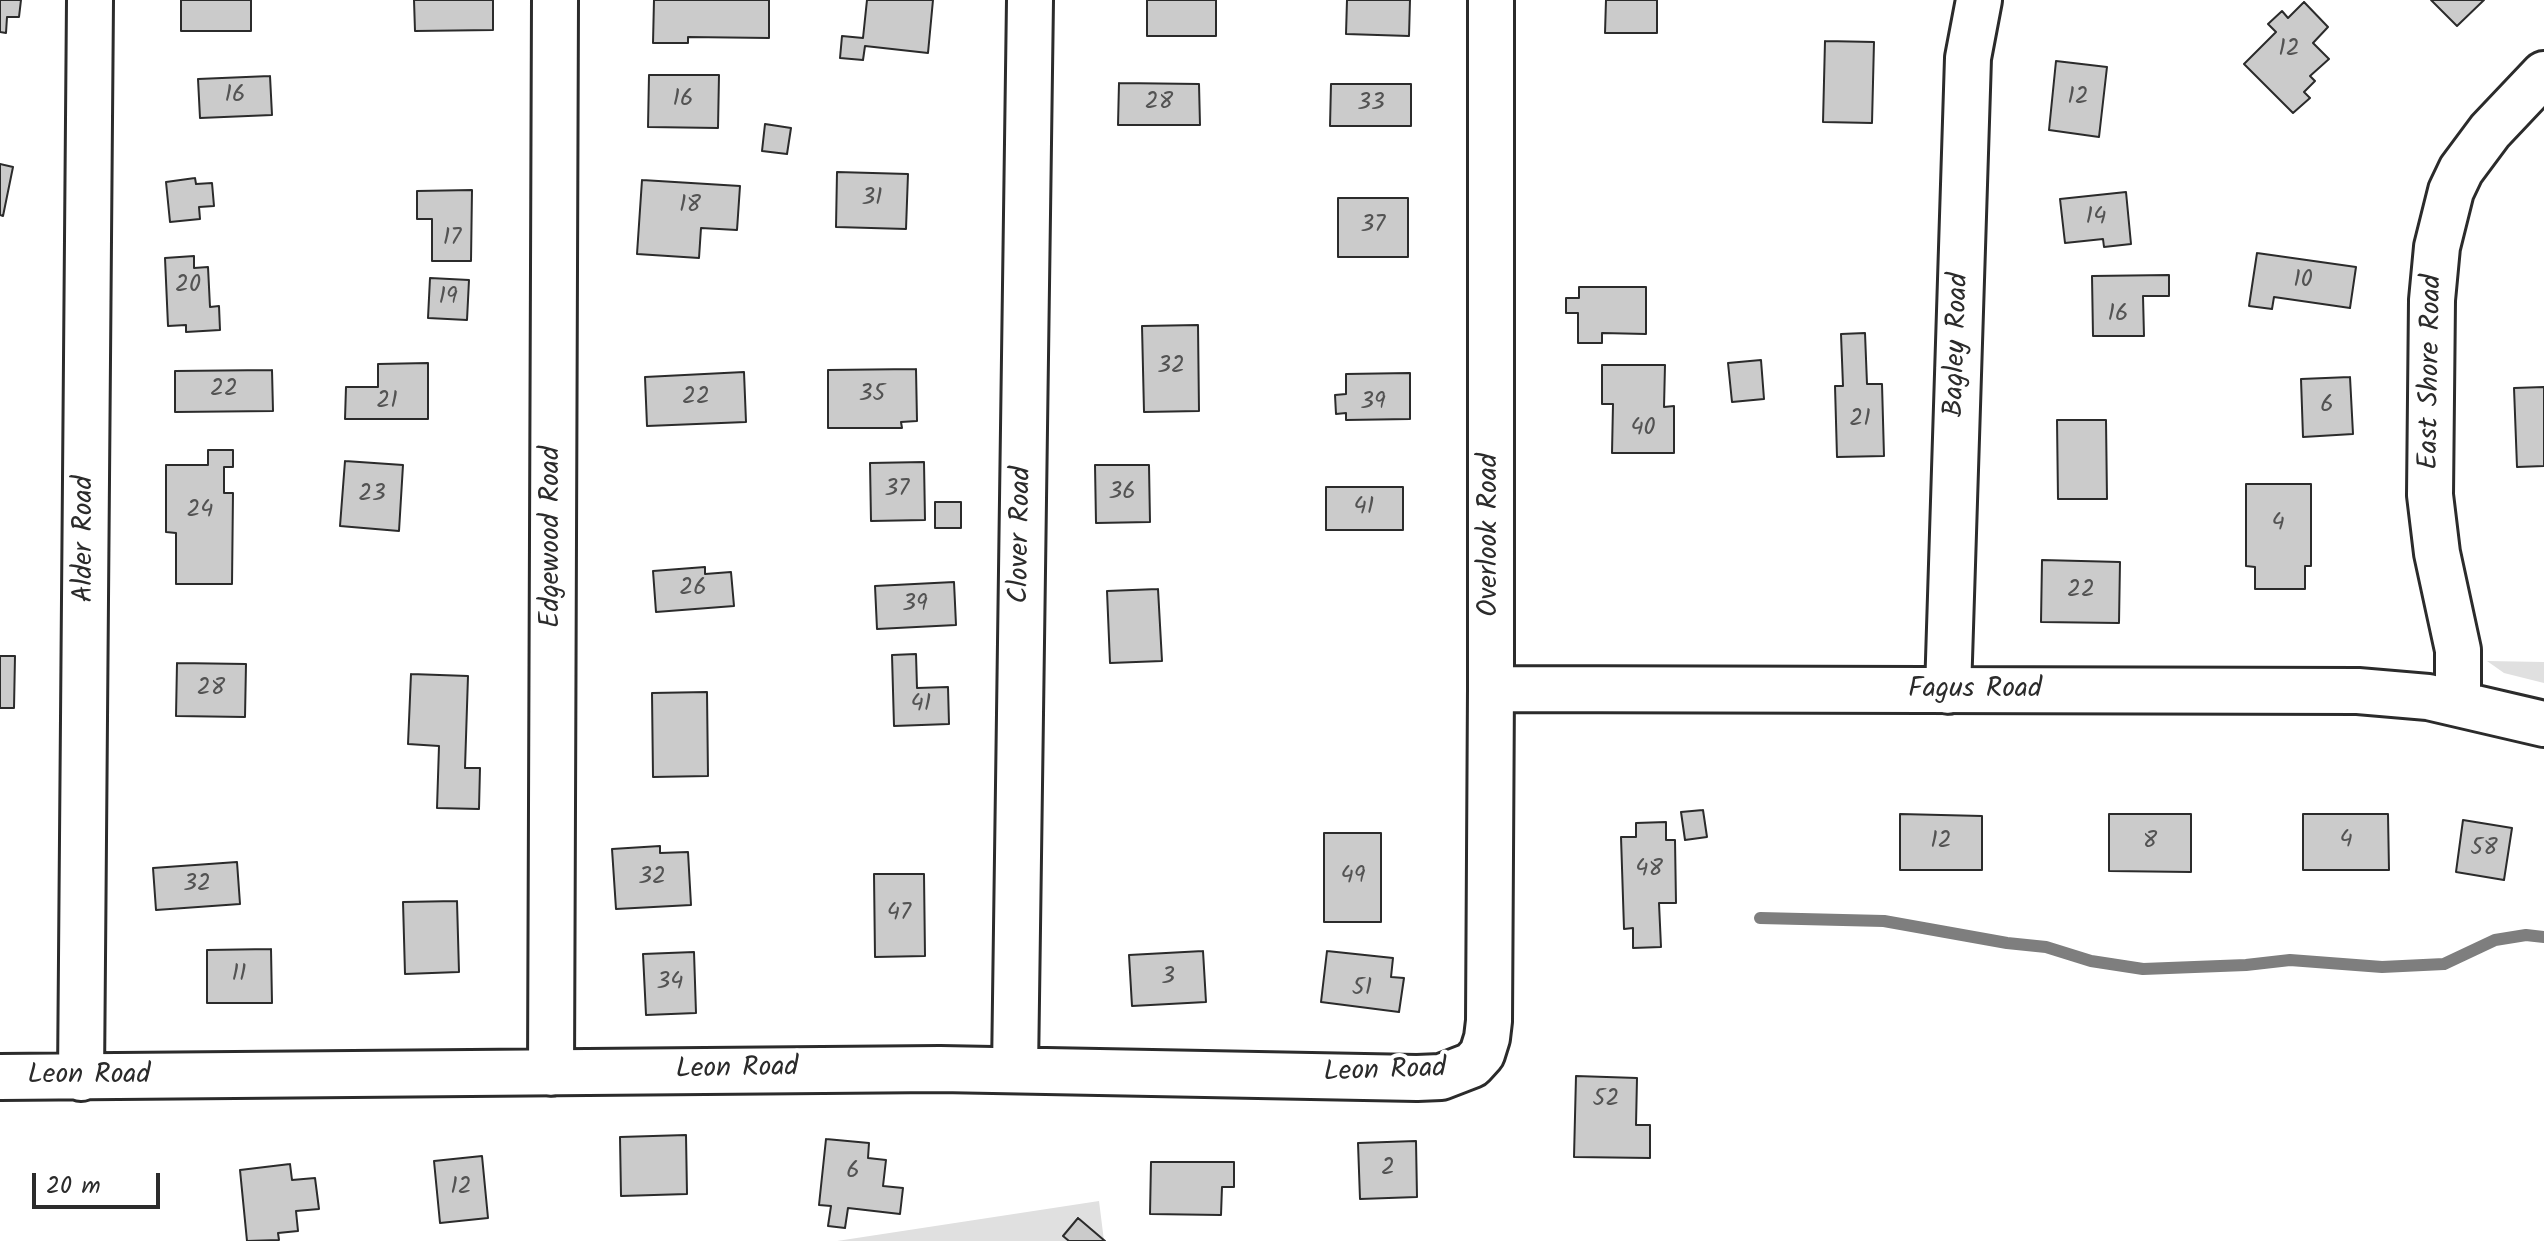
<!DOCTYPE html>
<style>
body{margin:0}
#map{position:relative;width:2544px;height:1241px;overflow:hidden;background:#fff;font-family:Kalam,sans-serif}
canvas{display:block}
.scale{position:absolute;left:32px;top:1173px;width:128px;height:36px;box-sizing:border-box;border:4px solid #2b2b2b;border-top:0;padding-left:10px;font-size:24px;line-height:28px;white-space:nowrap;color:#2b2b2b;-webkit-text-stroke:6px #fff;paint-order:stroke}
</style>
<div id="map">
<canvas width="2544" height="1241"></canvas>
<div class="scale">20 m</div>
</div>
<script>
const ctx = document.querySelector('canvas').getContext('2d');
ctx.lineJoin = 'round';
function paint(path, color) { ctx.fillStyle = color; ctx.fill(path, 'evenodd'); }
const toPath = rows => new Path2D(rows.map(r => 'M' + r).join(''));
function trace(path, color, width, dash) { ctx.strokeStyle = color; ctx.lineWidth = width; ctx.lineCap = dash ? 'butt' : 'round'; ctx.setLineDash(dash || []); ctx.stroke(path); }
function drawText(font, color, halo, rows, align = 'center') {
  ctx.font = font + ' Kalam,sans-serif'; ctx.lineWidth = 8; ctx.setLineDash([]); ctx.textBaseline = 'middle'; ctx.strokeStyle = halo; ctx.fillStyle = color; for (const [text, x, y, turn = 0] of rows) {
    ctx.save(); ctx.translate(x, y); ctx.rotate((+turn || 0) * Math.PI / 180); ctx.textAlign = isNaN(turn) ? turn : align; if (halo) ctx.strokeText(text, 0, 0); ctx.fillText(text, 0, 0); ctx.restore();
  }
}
const green = toPath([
 [2487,661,2544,662,2544,683,2504,673],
 [1099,1201,1104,1241,837,1241]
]);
const stream = toPath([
 [1760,918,1884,921,2007,943,2046,947,2091,961,2143,969,2246,965,2290,960,2382,967,2444,964,2495,940,2526,935,2544,937]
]);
const building = toPath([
 [0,0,21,0,19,17,7,17,6,33,0,32,0,0],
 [181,0,251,0,251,31,181,31,181,0],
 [414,0,493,0,493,30,415,31,414,0],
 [654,0,769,0,769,38,688,37,688,43,653,43,654,0],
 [867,0,933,0,928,53,865,46,863,60,840,58,842,36,863,38,867,0],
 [1147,0,1216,0,1216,36,1147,36,1147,0],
 [1347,0,1410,0,1409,36,1346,34,1347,0],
 [1606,0,1657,0,1657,33,1605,33,1606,0],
 [2431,0,2484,0,2457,26,2431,0],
 [2304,2,2328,27,2313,43,2329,59,2310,76,2315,81,2304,92,2310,98,2293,113,2244,64,2276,32,2268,24,2282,11,2288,18,2304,2],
 [1825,41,1874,42,1872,123,1823,122,1825,41],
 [2056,61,2107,67,2099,137,2049,130,2056,61],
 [649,75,719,75,718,128,648,127,649,75],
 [270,76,272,115,200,118,198,79,270,76],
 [1119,83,1199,84,1200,125,1118,125,1119,83],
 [1331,84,1411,84,1411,126,1330,126,1331,84],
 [765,124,791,128,787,154,762,151,765,124],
 [0,164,13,167,3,216,0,215,0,164],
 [837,172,908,174,906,229,836,227,837,172],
 [195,178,196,184,212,183,214,206,199,207,200,219,170,222,166,182,195,178],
 [642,180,740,186,737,230,701,228,699,258,637,254,642,180],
 [472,190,471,261,432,261,432,219,417,219,417,191,472,190],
 [2126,192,2131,244,2104,247,2103,239,2065,243,2060,199,2126,192],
 [1338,198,1408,198,1408,257,1338,257,1338,198],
 [2257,253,2356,267,2350,308,2274,297,2272,309,2249,306,2257,253],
 [194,256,194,268,208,267,210,307,219,306,220,330,186,332,186,325,168,326,165,258,194,256],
 [2169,275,2169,296,2143,296,2144,336,2093,336,2092,276,2169,275],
 [430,278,469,280,467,320,428,318,430,278],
 [1579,287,1646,287,1646,334,1602,333,1602,343,1578,343,1578,313,1566,313,1566,298,1579,298,1579,287],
 [1198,325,1199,411,1144,412,1142,326,1198,325],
 [1865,333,1867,384,1882,384,1884,456,1837,457,1835,386,1843,386,1841,334,1865,333],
 [1761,360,1764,399,1732,402,1728,363,1761,360],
 [428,363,428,419,345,419,346,387,378,387,378,364,428,363],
 [1602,365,1665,365,1664,407,1674,406,1674,453,1612,453,1613,404,1602,404,1602,365],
 [916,369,917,421,901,422,902,428,828,428,828,370,916,369],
 [272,370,273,411,175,412,175,371,272,370],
 [744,372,746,422,647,426,645,377,744,372],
 [1410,373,1410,419,1346,420,1346,413,1336,414,1335,395,1346,394,1346,374,1410,373],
 [2350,377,2353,434,2303,437,2301,379,2350,377],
 [2544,387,2544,466,2517,467,2514,388,2544,387],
 [2057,420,2106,420,2107,499,2058,499,2057,420],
 [208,450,233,450,233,467,224,467,224,493,233,493,232,584,176,584,176,533,166,532,166,465,208,465,208,450],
 [345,461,403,465,399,531,340,526,345,461],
 [924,462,925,520,871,521,870,463,924,462],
 [1095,465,1149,465,1150,522,1096,523,1095,465],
 [2246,484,2311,484,2311,566,2305,566,2305,589,2255,589,2255,567,2246,566,2246,484],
 [1326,487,1403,487,1403,530,1326,530,1326,487],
 [935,502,961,502,961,528,935,528,935,502],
 [2042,560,2120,562,2119,623,2041,622,2042,560],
 [705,567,705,574,731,572,734,606,656,612,653,571,705,567],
 [954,582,956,625,877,629,875,586,954,582],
 [1158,589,1162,661,1110,663,1107,591,1158,589],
 [916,654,917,688,948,687,949,724,894,726,892,655,916,654],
 [0,656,15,656,14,708,0,708,0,656],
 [177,663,246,664,245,717,176,716,177,663],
 [411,674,468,676,465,768,480,768,479,809,437,808,439,746,408,744,411,674],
 [707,692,708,776,653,777,652,693,707,692],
 [1703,810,1707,837,1685,840,1681,812,1703,810],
 [1900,814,1982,816,1982,870,1900,870,1900,814],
 [2109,814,2191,814,2191,872,2109,871,2109,814],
 [2303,814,2388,814,2389,870,2303,870,2303,814],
 [2463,820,2512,828,2504,880,2456,872,2463,820],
 [1666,822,1666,840,1675,840,1676,903,1659,903,1661,947,1633,948,1633,928,1624,929,1621,837,1636,837,1636,823,1666,822],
 [1324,833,1381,833,1381,922,1324,922,1324,833],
 [660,846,660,853,688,852,691,905,616,909,612,849,660,846],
 [237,862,240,904,156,910,153,868,237,862],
 [874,874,924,874,925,956,875,957,874,874],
 [457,901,459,972,405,974,403,902,457,901],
 [271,949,272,1003,207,1003,207,950,271,949],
 [1203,951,1206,1002,1132,1006,1129,955,1203,951],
 [1327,951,1393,958,1391,977,1404,978,1399,1012,1321,1002,1327,951],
 [694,952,696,1013,646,1015,643,954,694,952],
 [1576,1076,1637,1078,1636,1125,1650,1125,1650,1158,1574,1157,1576,1076],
 [686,1135,687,1194,621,1196,620,1137,686,1135],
 [826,1139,869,1143,868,1158,886,1160,883,1186,903,1188,900,1214,848,1208,845,1228,828,1226,831,1206,819,1205,826,1139],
 [1416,1141,1417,1197,1360,1199,1358,1143,1416,1141],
 [482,1156,488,1218,440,1223,434,1161,482,1156],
 [1151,1162,1234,1162,1234,1187,1222,1187,1221,1215,1150,1214,1151,1162],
 [290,1164,292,1180,315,1178,319,1209,296,1211,298,1231,278,1233,279,1240,247,1241,240,1170,290,1164],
 [1078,1218,1105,1241,1069,1241,1063,1236,1078,1218]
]);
const minor = toPath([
 [1491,689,2358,691,2428,697,2544,724],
 [1948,691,1968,58,1979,0],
 [2458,703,2458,650,2437,553,2430,495,2432,300,2437,247,2451,191,2461,170,2490,131,2544,74],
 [1015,1070,1030,0],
 [551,1073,555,0],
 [0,1077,940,1069,1417,1078,1441,1077,1472,1065,1482,1054,1487,1038,1489,1021,1491,689,1491,0],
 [81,1078,90,0]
]);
const numberNames = [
 ["12",2289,51],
 ["16",235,97],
 ["12",2078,99],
 ["16",683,101],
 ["28",1159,104],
 ["33",1371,105],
 ["31",872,200],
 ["18",690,207],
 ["14",2096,219],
 ["37",1373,227],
 ["17",452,240],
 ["10",2303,282],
 ["20",188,287],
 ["19",448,299],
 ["16",2118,316],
 ["32",1171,368],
 ["22",224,391],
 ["35",872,396],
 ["22",696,399],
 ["21",387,403],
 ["39",1373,404],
 ["6",2327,407],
 ["21",1860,421],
 ["40",1643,430],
 ["37",897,491],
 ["36",1122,494],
 ["23",372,496],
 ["41",1364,509],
 ["24",200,512],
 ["4",2278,525],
 ["26",693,590],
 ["22",2081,592],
 ["39",915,606],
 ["28",211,690],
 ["41",921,706],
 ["4",2346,842],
 ["12",1941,843],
 ["8",2150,843],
 ["58",2484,850],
 ["48",1649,871],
 ["49",1353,878],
 ["32",652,879],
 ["32",197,886],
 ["47",899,915],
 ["11",239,976],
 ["3",1168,979],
 ["34",670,984],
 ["51",1362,990],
 ["52",1606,1101],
 ["2",1388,1170],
 ["6",853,1173],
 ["12",461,1189]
];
const streetNames = [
 ["Bagley Road",1959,345,-88],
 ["East Shore Road",2433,372,-89],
 ["Clover Road",1023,535,-89],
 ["Overlook Road",1491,535,-90],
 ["Edgewood Road",553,537,-90],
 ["Alder Road",86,539,-90],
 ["Fagus Road",1975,691],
 ["Leon Road",737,1071,-1],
 ["Leon Road",1385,1073,-2],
 ["Leon Road",89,1077]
];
paint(green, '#e0e0e0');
trace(stream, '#7e7e7e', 12);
paint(building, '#cbcbcb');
trace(building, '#2b2b2b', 2);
trace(minor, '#2b2b2b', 50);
trace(minor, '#fff', 44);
drawText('24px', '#535353', null, numberNames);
drawText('28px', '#2b2b2b', '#fff', streetNames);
</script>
